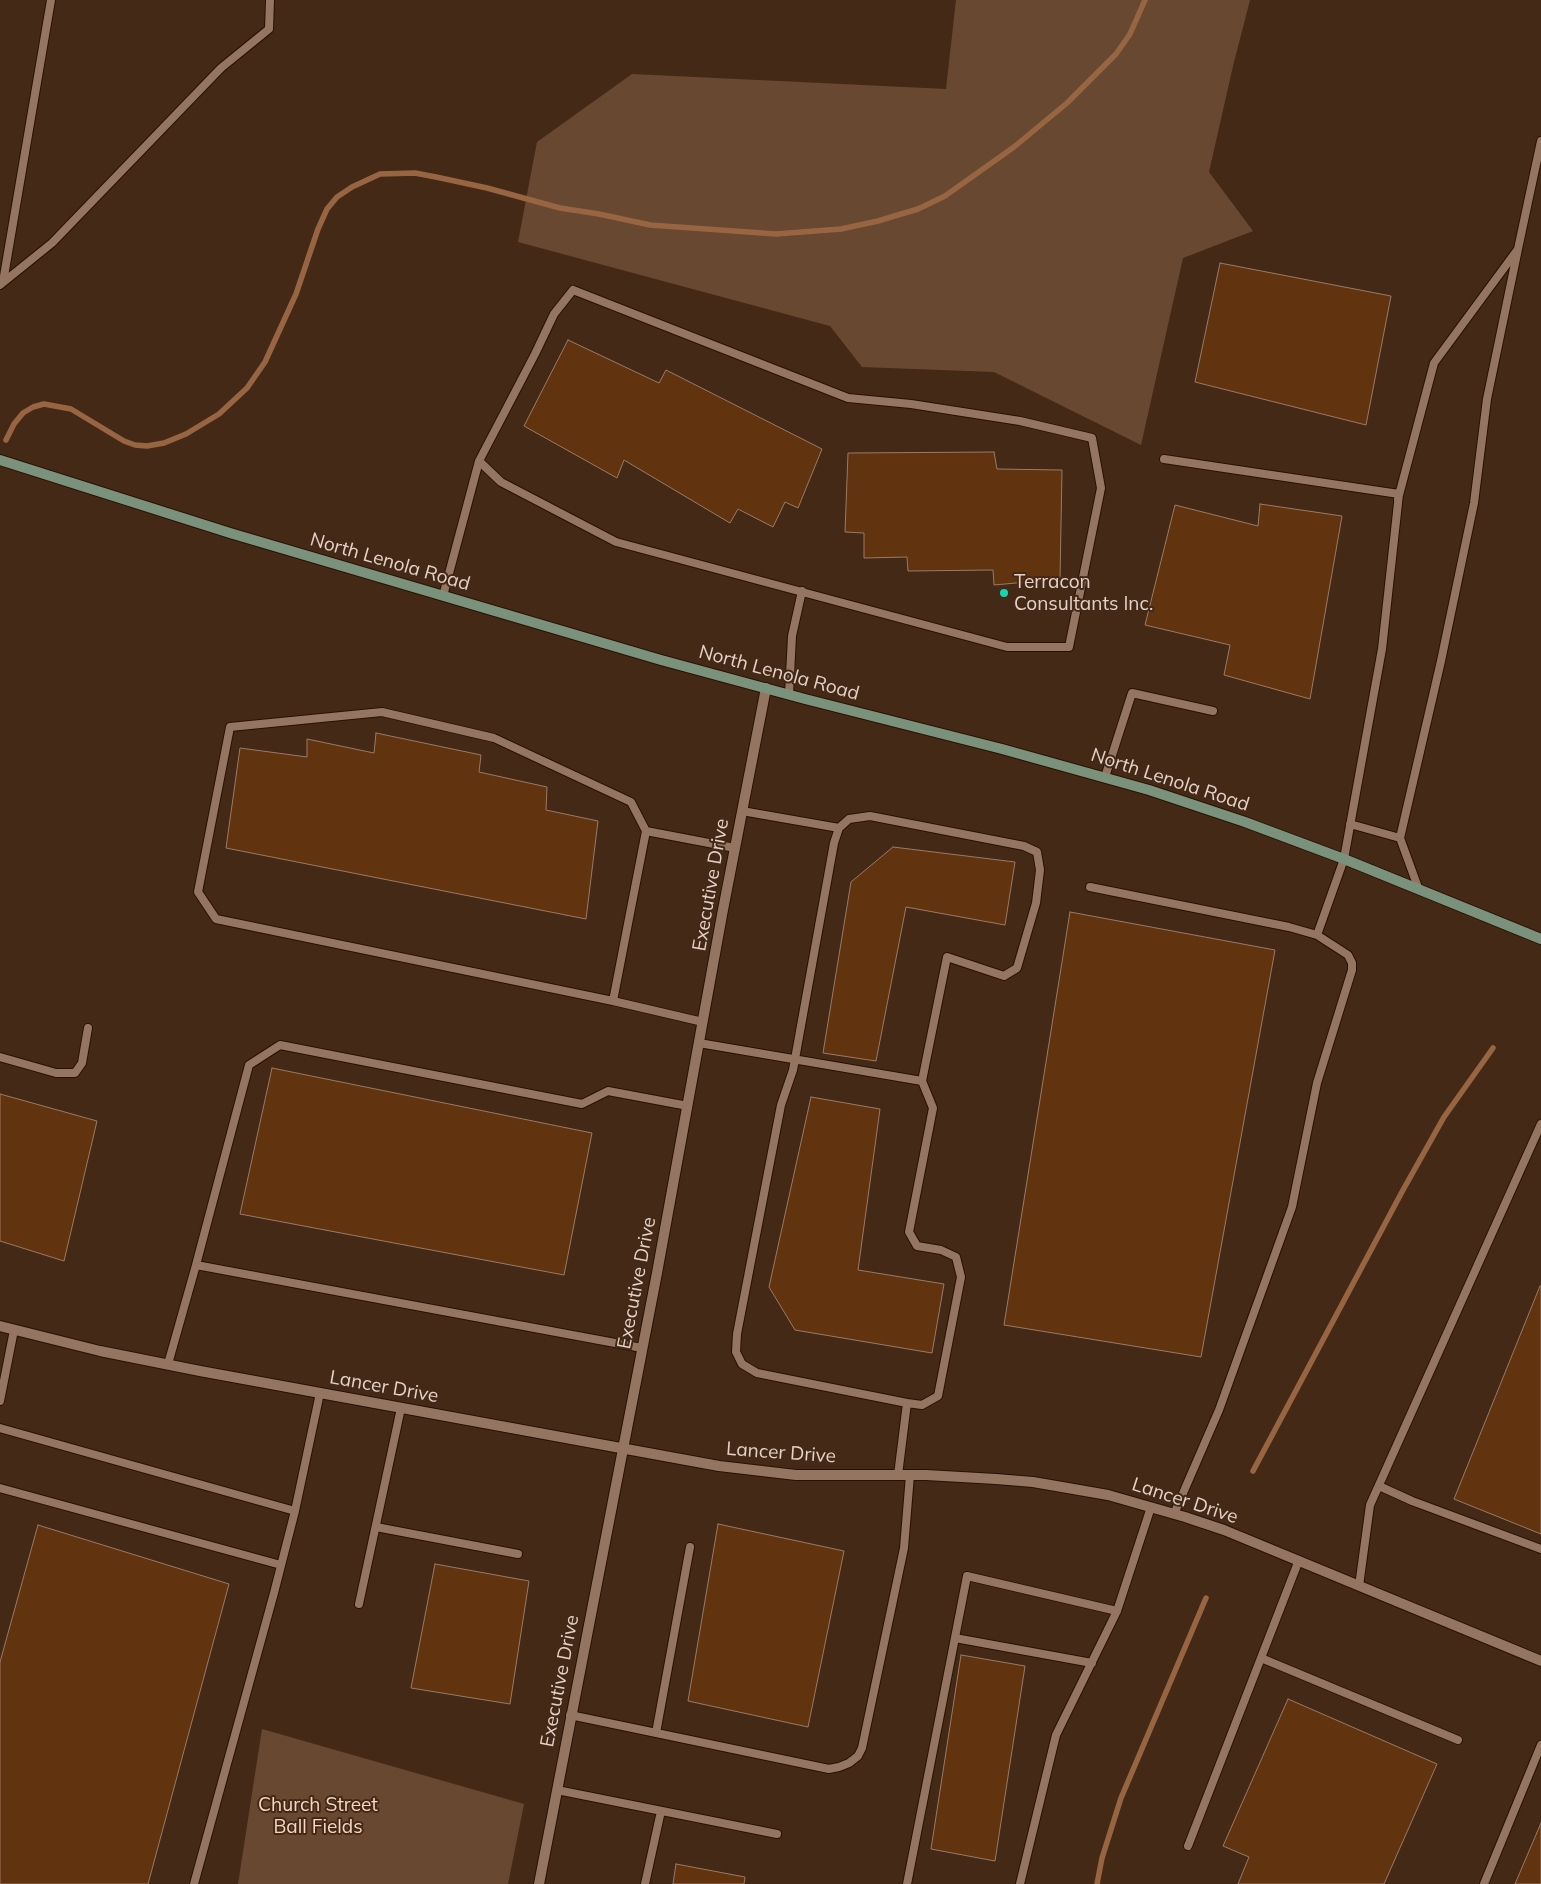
<!DOCTYPE html>
<style>
body{margin:0}
canvas{display:block;background:#442917}
</style>
<canvas width="1541" height="1884"></canvas>
<script>
const ctx = document.querySelector('canvas').getContext('2d');
ctx.lineJoin = 'round';
function paint(path, color) { ctx.fillStyle = color; ctx.fill(path, 'evenodd'); }
const toPath = rows => new Path2D(rows.map(r => 'M' + r).join(''));
function trace(path, color, width, dash) { ctx.strokeStyle = color; ctx.lineWidth = width; ctx.lineCap = dash ? 'butt' : 'round'; ctx.setLineDash(dash || []); ctx.stroke(path); }
function drawText(font, color, halo, rows, align = 'center') {
  ctx.font = font + ' Mulish,sans-serif'; ctx.lineWidth = 4; ctx.setLineDash([]); ctx.textBaseline = 'middle'; ctx.strokeStyle = halo; ctx.fillStyle = color; for (const [text, x, y, turn = 0] of rows) {
    ctx.save(); ctx.translate(x, y); ctx.rotate((+turn || 0) * Math.PI / 180); ctx.textAlign = isNaN(turn) ? turn : align; if (halo) ctx.strokeText(text, 0, 0); ctx.fillText(text, 0, 0); ctx.restore();
  }
}
const green = toPath([
 [956,0,1250,0,1233,66,1209,172,1253,231,1183,258,1141,445,994,372,862,367,830,326,518,242,537,142,632,74,946,89],
 [262,1729,524,1804,508,1884,238,1884]
]);
const stream = toPath([
 [6,440,14,424,23,413,33,407,44,404,71,409,124,441,135,445,147,446,164,443,186,434,219,414,247,388,265,362,296,294,318,229,327,209,337,197,352,187,380,174,415,173,436,177,487,188,560,208,599,214,650,225,776,234,841,229,878,221,918,209,945,196,1014,147,1067,103,1116,54,1130,34,1145,0],
 [1253,1471,1403,1190,1444,1117,1493,1048],
 [1097,1884,1102,1858,1121,1798,1206,1598]
]);
const building = toPath([
 [1220,263,1391,296,1366,425,1195,382,1220,263],
 [568,340,659,383,666,370,822,449,798,508,785,502,773,527,738,509,730,523,624,460,617,478,524,426,568,340],
 [994,452,997,469,1062,470,1060,579,994,585,993,570,908,571,907,557,864,558,864,533,845,532,848,453,994,452],
 [1260,504,1342,516,1310,699,1224,675,1230,645,1145,625,1175,505,1258,526,1260,504],
 [376,733,481,755,479,772,547,787,546,810,598,821,586,919,226,848,240,748,307,757,307,739,374,753,376,733],
 [893,847,1015,862,1005,925,906,907,876,1061,823,1053,851,882,893,847],
 [1070,912,1275,950,1201,1357,1004,1325,1070,912],
 [272,1068,592,1133,564,1275,240,1214,272,1068],
 [0,1094,97,1121,64,1261,0,1241,0,1094],
 [811,1097,880,1109,858,1270,944,1284,932,1353,795,1330,769,1287,811,1097],
 [1540,1286,1541,1286,1541,1534,1454,1499,1540,1286],
 [718,1524,844,1551,808,1727,688,1701,718,1524],
 [38,1525,229,1584,148,1884,0,1884,0,1662,38,1525],
 [435,1564,529,1581,510,1704,411,1688,435,1564],
 [961,1655,1025,1666,995,1861,931,1849,961,1655],
 [1288,1699,1437,1764,1384,1884,1238,1884,1249,1857,1223,1846,1288,1699],
 [1541,1823,1541,1884,1515,1884,1541,1823],
 [676,1864,745,1877,744,1884,673,1884,676,1864]
]);
const service = toPath([
 [3,282,51,0],
 [0,285,52,243,221,68,269,29,270,0],
 [573,290,848,398,911,404,1020,421,1092,438,1101,488,1069,647,1007,647,616,542,501,482,479,461,535,354,554,314,573,290],
 [1164,459,1399,494,1382,649,1344,859,1317,935,1348,955,1352,963,1352,970,1317,1083,1292,1207,1219,1410,1174,1514],
 [1398,499,1434,363,1518,249,1541,141],
 [443,596,479,461],
 [789,695,792,636,802,591],
 [1105,777,1132,693,1213,711],
 [742,811,839,828],
 [1350,824,1400,838],
 [1090,887,1289,927,1317,935],
 [1419,890,1400,838,1441,661,1474,503,1487,399,1518,249],
 [613,1001,646,831],
 [703,1022,613,1001,216,919,198,892,230,727,382,712,494,738,631,802,646,831,735,848],
 [699,1043,922,1081],
 [0,1057,56,1073,75,1073,82,1063,88,1028],
 [642,1348,196,1265,249,1065,280,1045,582,1104,608,1091,688,1106],
 [168,1364,196,1265],
 [0,1401,14,1330],
 [0,1428,295,1511],
 [898,1475,907,1403,757,1373,742,1364,736,1352,737,1334,781,1105,793,1070,834,843,839,828,849,819,870,816,1024,846,1037,852,1040,870,1036,903,1017,968,1004,976,947,957,922,1081,933,1108,909,1232,917,1246,941,1250,956,1257,961,1277,938,1396,922,1405,907,1403],
 [1379,1486,1412,1501,1541,1549],
 [0,1488,281,1565],
 [376,1527,518,1554],
 [1359,1586,1370,1505,1541,1124],
 [359,1604,401,1408],
 [955,1638,1092,1663],
 [1261,1658,1458,1740],
 [570,1715,829,1769,839,1767,849,1763,858,1756,862,1748,904,1548,910,1475],
 [656,1733,690,1547],
 [557,1790,777,1834],
 [1188,1846,1299,1560],
 [194,1884,274,1593,295,1511,320,1393],
 [645,1884,661,1811],
 [907,1884,967,1576,1117,1611],
 [1020,1884,1056,1735,1117,1611,1151,1507],
 [1484,1884,1541,1745]
]);
const minor = toPath([
 [0,1326,100,1351,200,1371,719,1466,796,1475,926,1475,996,1479,1033,1482,1108,1495,1185,1517,1224,1530,1541,1661],
 [539,1884,657,1273,722,915,766,688]
]);
const secondary = toPath([
 [0,460,230,533,661,660,805,699,1002,749,1149,790,1245,822,1344,859,1541,939]
]);
const markers = [
 [1004,593,5,"#18d5b2"]
];
const streetNames = [
 ["North Lenola Road",390,562,16],
 ["North Lenola Road",779,673,15],
 ["North Lenola Road",1170,780,18],
 ["Executive Drive",711,885,-80],
 ["Executive Drive",637,1283,-79],
 ["Lancer Drive",384,1387,10],
 ["Lancer Drive",781,1453,4],
 ["Lancer Drive",1185,1501,18],
 ["Executive Drive",560,1681,-79]
];
const poiNames = [
 ["Terracon",1014,582],
 ["Consultants Inc.",1014,604]
];
const parkNames = [
 ["Church Street",318,1805],
 ["Ball Fields",318,1827]
];
paint(green, '#694831');
trace(stream, '#986542', 5.5);
paint(building, '#62330f');
trace(building, '#997a66', 1);
trace(service, '#291102', 10);
trace(minor, '#291102', 12);
trace(secondary, '#291102', 12);
trace(service, '#947561', 8);
trace(minor, '#947561', 10);
trace(secondary, '#7a927b', 10);
for (const [x, y, r, color] of markers) { const dot = new Path2D(); dot.arc(x, y, r, 0, 2 * Math.PI); ctx.fillStyle = color; ctx.fill(dot); trace(dot, '#442917', 2); }
drawText('19px', '#e4d2c7', '#442917', streetNames);
drawText('19px', '#e4d2c7', '#442917', poiNames, 'left');
drawText('19px', '#f6d6c2', '#442917', parkNames);
</script>
